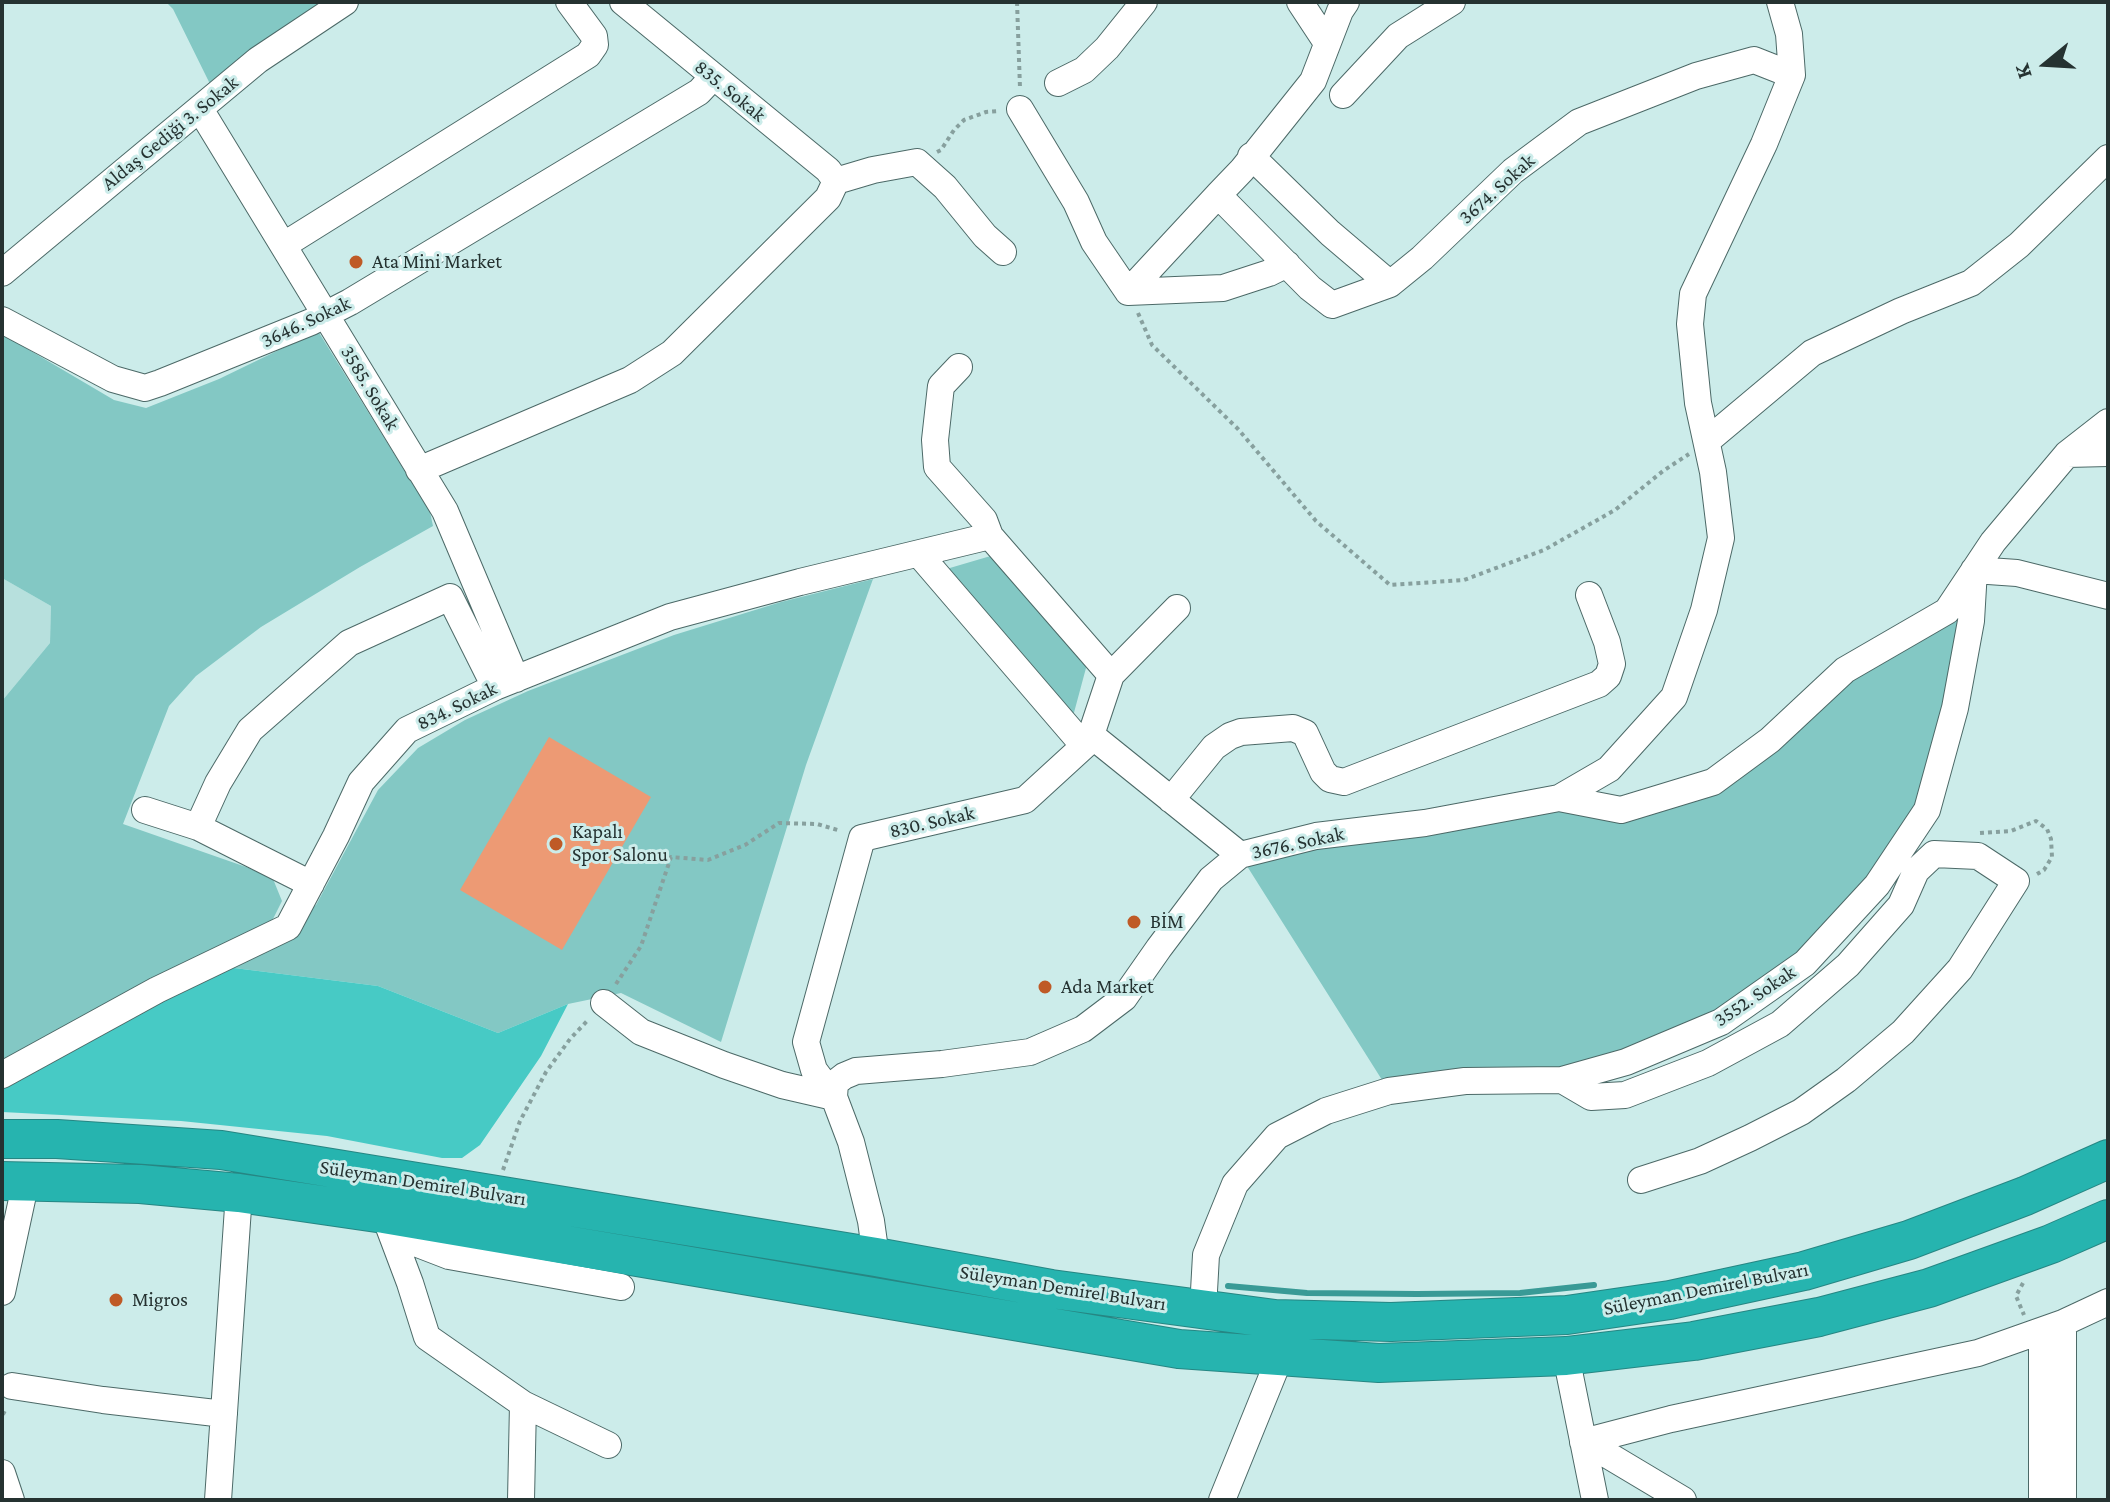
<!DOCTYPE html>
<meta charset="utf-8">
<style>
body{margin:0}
#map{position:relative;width:2110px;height:1502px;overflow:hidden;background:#ccecea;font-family:"Crimson Pro",serif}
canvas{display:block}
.frame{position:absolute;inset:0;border:4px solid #253231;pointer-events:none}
.north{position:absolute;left:2006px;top:24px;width:80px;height:80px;-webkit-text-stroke:6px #ccecea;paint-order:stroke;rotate:252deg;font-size:22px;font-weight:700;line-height:32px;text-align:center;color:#253231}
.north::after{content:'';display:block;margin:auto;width:28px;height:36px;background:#253231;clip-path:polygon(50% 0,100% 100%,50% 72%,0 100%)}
</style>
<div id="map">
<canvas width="2110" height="1502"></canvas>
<div class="frame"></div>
<div class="north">K</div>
</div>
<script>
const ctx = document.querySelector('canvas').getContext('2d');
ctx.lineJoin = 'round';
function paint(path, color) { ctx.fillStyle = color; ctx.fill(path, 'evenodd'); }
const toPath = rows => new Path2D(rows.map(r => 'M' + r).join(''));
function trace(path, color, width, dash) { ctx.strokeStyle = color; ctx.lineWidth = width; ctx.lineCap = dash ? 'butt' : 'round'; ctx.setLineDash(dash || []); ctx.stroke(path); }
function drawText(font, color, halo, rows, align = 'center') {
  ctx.font = font + ' "Crimson Pro",serif'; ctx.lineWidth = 6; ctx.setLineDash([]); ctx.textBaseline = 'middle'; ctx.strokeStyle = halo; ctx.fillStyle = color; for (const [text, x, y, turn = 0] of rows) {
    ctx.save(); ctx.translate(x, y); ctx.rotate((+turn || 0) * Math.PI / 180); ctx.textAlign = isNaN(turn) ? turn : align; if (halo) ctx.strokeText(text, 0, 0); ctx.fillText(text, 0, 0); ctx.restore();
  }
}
const built = toPath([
 [2,578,51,606,50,643,2,701]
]);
const green = toPath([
 [166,2,321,2,210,84,173,9],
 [318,331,430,512,433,526,360,567,261,627,196,676,169,706,123,824,249,868,273,879,282,901,273,919,256,934,2,1067,2,701,50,643,51,606,2,578,2,334,114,400,146,408,219,379],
 [994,555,1083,655,1086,668,1072,720,943,570],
 [1974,570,1927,809,1805,963,1626,1062,1389,1091,1240,855,1559,798,1621,810,1713,782,1947,611],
 [873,579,806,765,721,1042,621,993,568,1004,498,1033,378,986,210,965,316,905,378,790,418,748,465,720,528,691,674,635,781,602]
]);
const forest = toPath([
 [210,965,378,986,498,1033,568,1004,541,1056,480,1145,462,1158,442,1158,327,1136,181,1121,2,1112,2,1075]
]);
const stream = toPath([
 [1228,1286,1307,1293,1417,1294,1520,1293,1594,1285]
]);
const building = toPath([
 [549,737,651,797,562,950,460,890]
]);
const path = toPath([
 [1017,2,1020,88],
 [937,152,941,150,954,130,964,120,986,112,1000,111],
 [1138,313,1152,345,1238,429,1316,521,1390,585,1464,580,1544,550,1615,510,1663,471,1689,454],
 [1980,833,2011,831,2036,821,2047,829,2051,839,2052,857,2044,870,2037,874],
 [616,984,641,946,671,857,708,860,745,845,779,823,817,824,841,831],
 [503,1170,520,1121,546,1072,570,1039,589,1019],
 [2023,1283,2016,1296,2024,1315],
 [2,1412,6,1414]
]);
const minor = toPath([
 [623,2,828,170,836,181],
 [1300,2,1327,43],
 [1058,83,1084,70,1107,48,1144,2],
 [1343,95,1398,36,1452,2],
 [200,109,445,511,516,679],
 [1020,109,1076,202,1094,242,1128,292,1223,288,1269,273,1287,264],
 [1251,156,1330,233,1390,284,1422,258,1513,171,1579,122,1696,76,1754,60,1792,75],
 [836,181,873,170,917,162,945,187,985,236,1003,252],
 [1218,195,1242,170,1313,81,1340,11,1346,2],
 [284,245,588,55,595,45,594,36,569,2],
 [2,273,258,60,345,2],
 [1128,292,1218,195,1310,288,1332,305,1390,284],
 [2,320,113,379,145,388,160,383,311,322,350,302,699,92,713,77],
 [959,367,941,386,935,440,937,467,984,520,990,536,1111,675],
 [1707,441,1812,353,1901,311,1971,283,2019,245,2108,158],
 [2067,454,2108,453],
 [419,470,630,380,672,353,828,198,836,181],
 [919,554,1084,746],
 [1974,570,2017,573,2108,596],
 [1091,735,1240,855],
 [1559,798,1621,810,1713,782,1770,740,1845,670,1947,611,1993,542,2067,454,2108,422],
 [1171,800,1214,747,1230,736,1241,732,1293,728,1305,733,1323,772,1330,779,1344,782,1599,684,1608,676,1612,664,1607,642,1589,595],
 [145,810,198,827],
 [311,884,198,827,218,783,250,730,349,643,450,597,495,687],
 [604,1003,641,1032,724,1065,782,1085,834,1097],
 [2,1075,157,990,288,927,336,836,361,782,407,730,495,687,670,617,800,582,990,536],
 [1562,1080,1591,1097,1625,1095,1708,1063,1780,1024,1848,965,1901,905,1916,871,1934,854,1978,856,2016,881,1960,969,1903,1032,1846,1080,1801,1112,1750,1138,1700,1161,1641,1180],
 [834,1097,814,1070,806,1042,862,838,1025,800,1084,746,1091,735,1111,675,1177,608],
 [384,1214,410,1283,427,1337,523,1404,608,1445],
 [392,1234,449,1256,621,1287],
 [876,1257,871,1221,851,1142,834,1097,835,1083,844,1076,856,1071,942,1064,1030,1052,1083,1029,1124,998,1159,948,1211,879,1240,855,1316,836,1425,823,1559,798,1609,769,1674,697,1704,610,1721,538,1713,472,1698,403,1690,324,1693,294,1764,144,1792,75,1789,34,1780,2],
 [2,1292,26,1181],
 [1203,1309,1206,1255,1235,1184,1277,1136,1326,1111,1389,1091,1465,1081,1562,1080,1626,1062,1721,1022,1805,963,1877,885,1927,810,1955,708,1971,621,1974,570],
 [2063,1323,2063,1500],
 [2042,1331,2042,1500],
 [1566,1356,1595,1500],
 [12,1386,103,1400,224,1414],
 [1583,1442,1671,1419,1978,1353,2063,1323,2108,1302],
 [1583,1442,1601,1451,1683,1500],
 [2,1473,11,1500],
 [218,1500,239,1193],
 [521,1500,523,1404],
 [1222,1500,1280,1357]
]);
const highway = toPath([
 [2,1139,57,1139,221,1150,876,1257,1051,1289,1275,1319,1391,1322,1567,1315,1670,1300,1804,1271,1909,1240,2025,1196,2108,1159],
 [2,1181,140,1184,239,1193,384,1214,1179,1349,1379,1363,1566,1356,1694,1341,1819,1317,1929,1288,2051,1244,2108,1219]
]);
const markers = [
 [356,262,8,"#bf5a26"],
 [556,844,8,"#bf5a26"],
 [1134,922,8,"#bf5a26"],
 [1045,987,8,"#bf5a26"],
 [116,1300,8,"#bf5a26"]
];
const streetNames = [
 ["835. Sokak",730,91,39],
 ["Aldaş Gediği 3. Sokak",170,133,-39],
 ["3674. Sokak",1497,189,-42],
 ["3646. Sokak",306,322,-25],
 ["3585. Sokak",370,388,59],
 ["834. Sokak",457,706,-26],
 ["830. Sokak",932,822,-13],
 ["3676. Sokak",1298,843,-12],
 ["3552. Sokak",1755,996,-34],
 ["Süleyman Demirel Bulvarı",423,1183,9],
 ["Süleyman Demirel Bulvarı",1063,1288,9],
 ["Süleyman Demirel Bulvarı",1706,1289,-11]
];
const poiNames = [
 ["Ata Mini Market",372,262],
 ["Kapalı",572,832],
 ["Spor Salonu",572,855],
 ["BİM",1150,922],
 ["Ada Market",1061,987],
 ["Migros",132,1300]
];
paint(built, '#b7e0dd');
paint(green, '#83c8c4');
paint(forest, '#47cac5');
trace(stream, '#399a96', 6);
paint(building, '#ed9a74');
trace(minor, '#4c6967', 28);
trace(highway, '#268683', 40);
trace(path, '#87a09e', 4, [4, 4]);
trace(minor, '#fff', 26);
trace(highway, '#26b4af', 38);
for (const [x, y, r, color] of markers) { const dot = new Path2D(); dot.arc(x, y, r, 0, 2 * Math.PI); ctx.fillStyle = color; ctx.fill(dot); trace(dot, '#ccecea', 3); }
drawText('20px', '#253231', '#ccecea', streetNames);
drawText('20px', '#253231', '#ccecea', poiNames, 'left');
</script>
